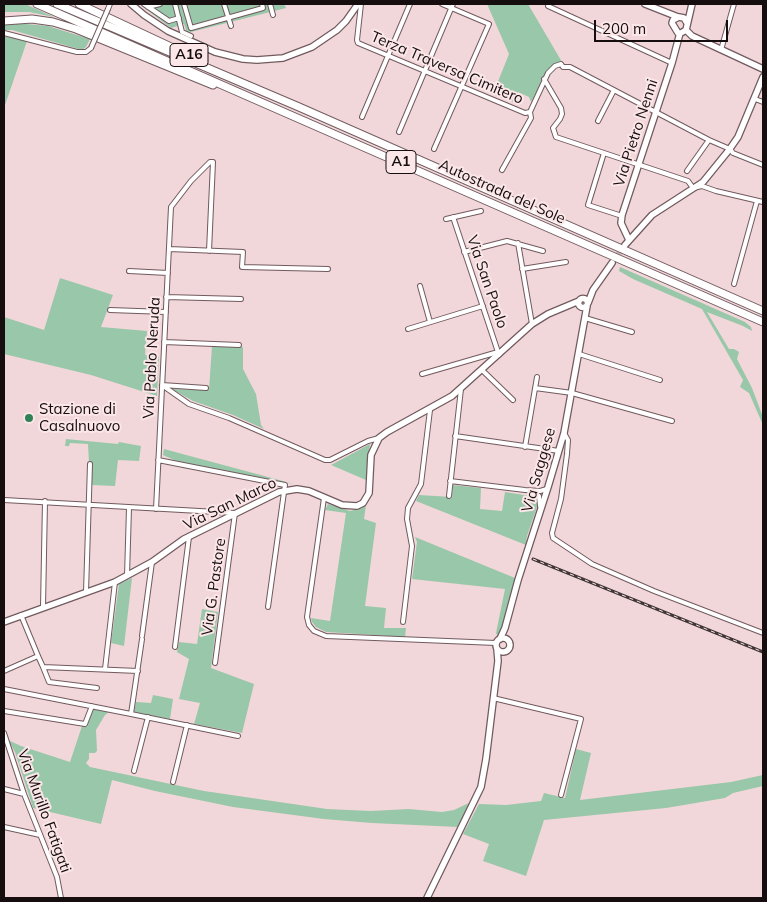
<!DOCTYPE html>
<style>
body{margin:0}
#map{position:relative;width:767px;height:902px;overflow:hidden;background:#f2d7da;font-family:Mulish,sans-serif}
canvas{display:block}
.frame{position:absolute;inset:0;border:5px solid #150d0e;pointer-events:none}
.scale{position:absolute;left:594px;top:20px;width:134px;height:22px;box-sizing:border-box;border:2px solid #150d0e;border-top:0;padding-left:6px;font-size:15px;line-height:18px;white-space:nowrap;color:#150d0e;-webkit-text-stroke:4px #fbe6e8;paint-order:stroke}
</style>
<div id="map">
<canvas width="767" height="902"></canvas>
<div class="frame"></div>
<div class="scale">200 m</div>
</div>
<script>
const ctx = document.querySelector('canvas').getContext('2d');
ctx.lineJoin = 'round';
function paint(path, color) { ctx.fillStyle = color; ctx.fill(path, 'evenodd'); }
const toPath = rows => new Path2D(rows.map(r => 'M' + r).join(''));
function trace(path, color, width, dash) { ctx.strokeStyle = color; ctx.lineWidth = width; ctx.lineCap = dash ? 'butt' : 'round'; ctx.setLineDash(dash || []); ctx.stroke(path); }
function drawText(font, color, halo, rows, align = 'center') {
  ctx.font = font + ' Mulish,sans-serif'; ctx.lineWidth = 4; ctx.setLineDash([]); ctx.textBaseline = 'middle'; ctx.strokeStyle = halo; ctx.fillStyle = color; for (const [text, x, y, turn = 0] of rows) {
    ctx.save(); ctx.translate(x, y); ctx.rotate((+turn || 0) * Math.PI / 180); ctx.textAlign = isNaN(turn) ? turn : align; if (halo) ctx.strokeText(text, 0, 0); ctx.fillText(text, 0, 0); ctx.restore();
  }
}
const green = toPath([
 [4,4,25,4,54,17,29,12,4,12],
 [139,4,284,4,286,8,187,33,184,24,171,28],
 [487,4,528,4,562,62,551,67,547,72,531,102,529,97,518,92,513,102,493,94,509,54],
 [16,23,48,26,90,39,86,47,82,50,12,30,4,30,4,25],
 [4,36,27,41,4,108],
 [620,267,745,322,751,327,752,331,743,326,707,312,729,349,734,349,739,352,737,359,752,388,763,417,763,425,749,393,740,387,743,380,702,309,633,279,619,271],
 [60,278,113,295,101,327,147,331,145,355,159,356,157,396,91,375,4,354,4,317,44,330],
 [212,346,243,347,243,369,256,394,261,425,264,429,233,415,193,401,172,389,209,390],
 [66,439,118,444,119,442,141,446,139,461,118,460,115,486,92,485,92,464,89,463,88,444,70,443,69,446,65,446],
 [370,444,366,480,331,465],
 [164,449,294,484,176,461,163,455],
 [453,485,481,488,480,509,502,511,505,492,536,497,538,504,527,536,526,545,416,501,419,495,452,497],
 [328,504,350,511,358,509,366,505,364,519,376,523,365,606,386,608,384,628,406,628,405,637,326,632,316,627,312,622,311,618,330,621,346,513,325,510],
 [415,537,515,578,501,633,498,637,496,633,505,589,412,579,417,542],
 [132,578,124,646,111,643,119,584],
 [202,609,218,612,211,668,254,684,242,733,194,724,200,703,179,699,189,659,177,652,179,642,197,644],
 [153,695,173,699,170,719,134,712,136,702,151,703],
 [93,709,109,712,105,715,96,730,97,751,95,753,89,753,89,759,86,763,90,767,204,791,327,809,371,811,409,809,442,812,454,810,471,802,458,827,372,823,324,819,233,807,155,791,112,780,101,824,33,808,15,752,8,740,21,746,70,762,82,726,87,727],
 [576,749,591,753,580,800,731,782,763,775,763,786,733,793,725,798,666,808,544,820,526,876,483,861,489,844,463,834,479,804,506,805,541,801,544,793,565,798]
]);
const secondaryTunnel = toPath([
 [612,263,624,246]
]);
const street = toPath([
 [144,4,169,21,179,18],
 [175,4,182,32,191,36],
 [184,4,191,28,263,8,262,4],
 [224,4,231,26],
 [270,4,273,15],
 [361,4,357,40,358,43,525,113,530,112],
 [549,4,548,6,672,63],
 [148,7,160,4],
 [108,9,110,4],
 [4,33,77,52,86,52,91,48],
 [721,50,734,4],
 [544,79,561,108,562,114,560,119,553,128,556,137,688,181,693,188,702,186,716,191,763,202],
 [755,99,763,102],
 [530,112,548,73,555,66,561,64,563,67,570,67,709,140,730,149,733,153,763,165],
 [362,117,410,4],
 [598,121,614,90],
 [399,132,453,4],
 [434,149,489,24,442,4],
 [604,153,588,205,622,216],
 [502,170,531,118,530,112],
 [687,171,709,140],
 [453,217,499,355],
 [446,219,481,211],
 [518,243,532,324],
 [169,249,243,252,242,267,328,269],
 [464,252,507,241,543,251],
 [522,269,566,262],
 [129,271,168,273],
 [734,284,757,201],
 [420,286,430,322],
 [166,297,241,299],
 [110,310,166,312],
 [585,318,632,332],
 [408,329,483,306],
 [164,342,239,345],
 [579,354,660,380],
 [482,370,513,400],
 [422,374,498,352],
 [162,385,189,404,229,418,325,460,330,460,368,441,379,438],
 [162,385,206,388],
 [535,388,572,393,672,421],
 [564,433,568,440,567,454,561,499,552,533,553,538,592,564,654,591,763,633],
 [455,436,559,451],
 [525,447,537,377],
 [158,460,285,485,268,607],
 [450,481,525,490,540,491,547,489],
 [531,492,539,496,540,506],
 [449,496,461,389],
 [324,498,307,617,309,625,314,631,326,636,496,643],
 [4,500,235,513,215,663],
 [156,509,171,207,191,181,210,162,213,162,209,251],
 [127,576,129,508],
 [86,592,90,464],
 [43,607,45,501],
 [21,615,38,656],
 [403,622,412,546,407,519,408,508,421,484,430,410],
 [142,636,152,562],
 [142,639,131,714,238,736],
 [175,647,189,537],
 [43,667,49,682,97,688],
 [105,669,115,582],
 [4,671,38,656,43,667,138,671],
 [4,689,131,714],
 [493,698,581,719,561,795],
 [4,711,85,724,92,706],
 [4,733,24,794,57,877,61,898],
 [134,771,148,717],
 [173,782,187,725],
 [4,789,24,794],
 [4,827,40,835]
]);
const secondary = toPath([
 [131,4,144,15,168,31,215,52,243,59,257,60,283,58,312,47,337,30,346,21,358,4],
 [645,4,678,17],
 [687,23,684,18,679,17,673,20,672,23,678,33,681,33,686,30,692,4],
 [686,30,692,36,763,69],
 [629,240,621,223,622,215,672,63,680,33],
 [625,245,652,215,703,182,729,150,738,137,763,77],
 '578.5 303a4.5 4.5 0 1 1 9 0a4.5 4.5 0 1 1-9 0Z',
 [588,303,593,290,612,263],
 [4,622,115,582,152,562,184,539,279,492,297,489,309,491,342,505,357,506,363,503,369,493,371,455,379,438,387,432,452,396,532,324,548,314,579,301],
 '496 645a7 7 0 1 1 14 0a7 7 0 1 1-14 0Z',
 [500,639,505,628,518,580,548,487,564,433,587,306],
 [427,898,481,787,486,759,498,661,497,649]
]);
const highway = toPath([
 [37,4,763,322],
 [57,4,299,107,763,311],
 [79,4,186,54],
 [4,21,32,19,53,22,76,29,213,85]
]);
const rail = toPath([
 [533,559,763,652]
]);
const streetBridge = toPath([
 [91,48,108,9]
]);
const markers = [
 [29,418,5,"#2f8255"]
];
const shields = [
 [189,55,38],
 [401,162,30]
];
const shieldNames = [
 ["A16",189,55],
 ["A1",401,162]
];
const streetNames = [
 ["Terza Traversa Cimitero",447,68,23],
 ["Via Pietro Nenni",636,133,-72],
 ["Autostrada del Sole",502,192,24],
 ["Via San Paolo",487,282,71],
 ["Via Pablo Neruda",152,358,-87],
 ["Via Saggese",539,470,-74],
 ["Via San Marco",230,504,-26],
 ["Via G. Pastore",214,587,-82],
 ["Via Murillo Fatigati",44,811,70]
];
const poiNames = [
 ["Stazione di",39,409],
 ["Casalnuovo",39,426]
];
paint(green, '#99c7a9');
trace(secondaryTunnel, '#d1b9bb', 5.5, [5.5, 3]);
trace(street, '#715a5e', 6);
trace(secondary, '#715a5e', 8);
trace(highway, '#715a5e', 9);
trace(street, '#fff', 4);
trace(secondary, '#fff', 5.5);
trace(highway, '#fff', 7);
trace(rail, '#413637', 3);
trace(rail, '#fbe6e8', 1, [4]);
trace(streetBridge, '#715a5e', 6, []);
trace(streetBridge, '#fff', 4);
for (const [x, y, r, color] of markers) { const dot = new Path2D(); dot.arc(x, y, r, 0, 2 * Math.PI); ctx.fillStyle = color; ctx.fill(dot); trace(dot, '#fbe6e8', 2); }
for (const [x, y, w] of shields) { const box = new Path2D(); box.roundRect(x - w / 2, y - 11.5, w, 23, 4); ctx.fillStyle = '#fbe6e8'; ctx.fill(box); trace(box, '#150d0e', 1); }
drawText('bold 14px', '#150d0e', null, shieldNames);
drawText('15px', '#150d0e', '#fbe6e8', streetNames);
drawText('15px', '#150d0e', '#fbe6e8', poiNames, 'left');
</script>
